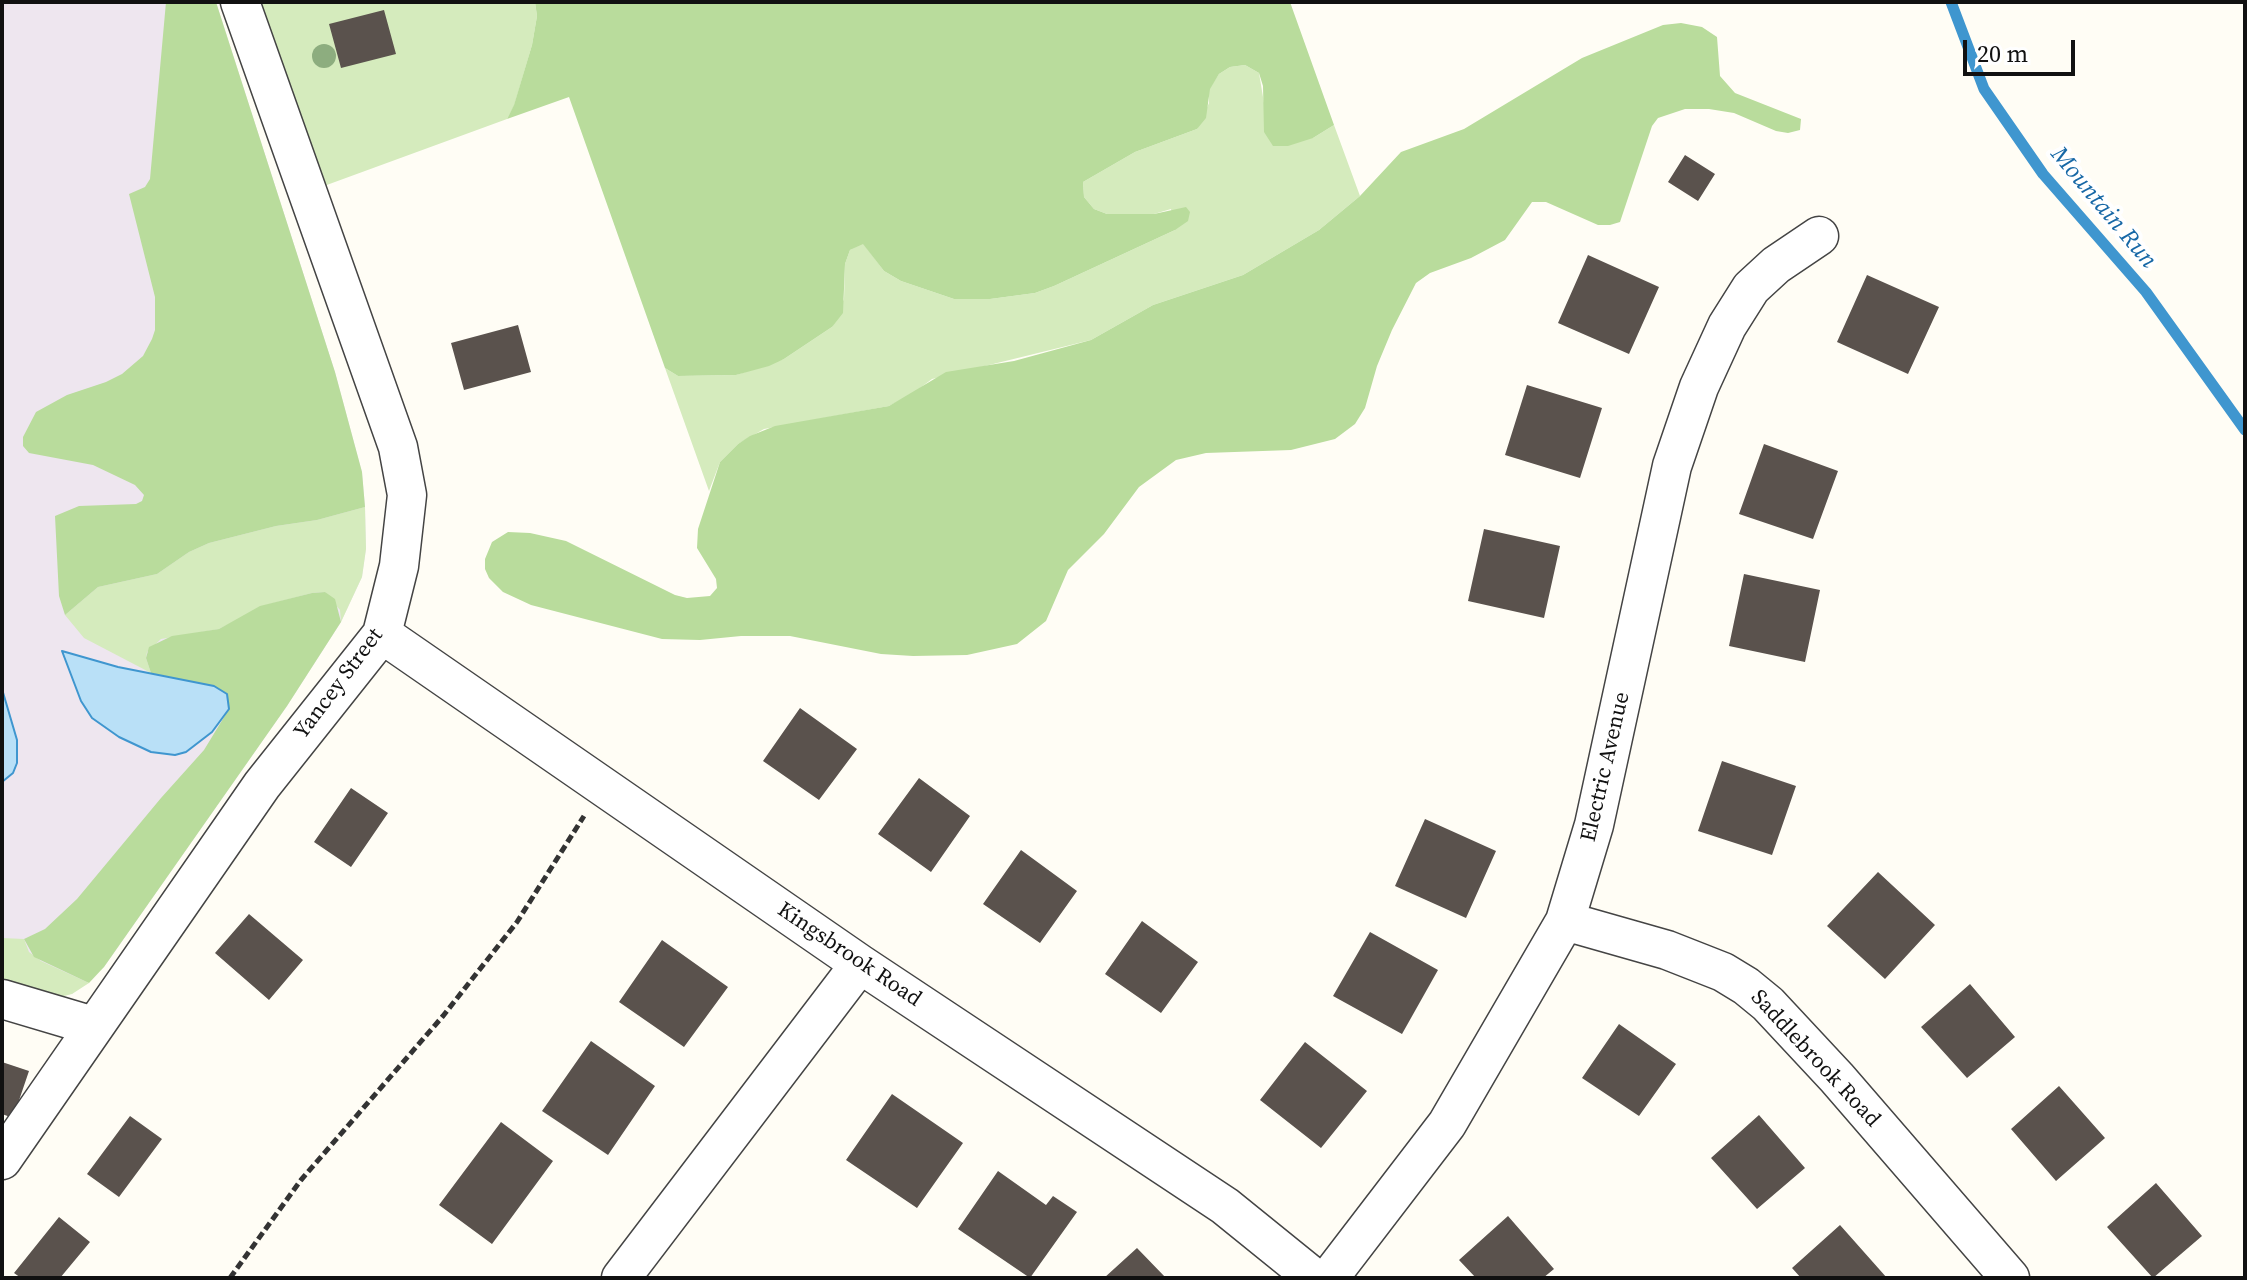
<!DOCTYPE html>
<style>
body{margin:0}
#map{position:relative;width:2247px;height:1280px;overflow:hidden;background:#fffdf5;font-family:"Source Serif 4",serif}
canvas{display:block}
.frame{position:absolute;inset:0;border:4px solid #111;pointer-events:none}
.scale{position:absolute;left:1963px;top:40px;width:112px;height:36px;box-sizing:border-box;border:4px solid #111;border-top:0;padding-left:10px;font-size:24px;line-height:28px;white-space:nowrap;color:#111;-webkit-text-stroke:6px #fff;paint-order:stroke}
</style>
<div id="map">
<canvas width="2247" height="1280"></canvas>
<div class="frame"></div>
<div class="scale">20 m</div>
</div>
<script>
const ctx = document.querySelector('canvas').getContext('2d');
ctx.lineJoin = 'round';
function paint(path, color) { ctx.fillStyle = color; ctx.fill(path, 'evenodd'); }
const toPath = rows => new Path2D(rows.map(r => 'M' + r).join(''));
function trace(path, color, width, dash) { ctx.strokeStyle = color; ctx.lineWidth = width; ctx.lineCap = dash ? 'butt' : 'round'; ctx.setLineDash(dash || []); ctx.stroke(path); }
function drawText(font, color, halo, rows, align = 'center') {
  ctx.font = font + ' "Source Serif 4",serif'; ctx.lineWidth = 8; ctx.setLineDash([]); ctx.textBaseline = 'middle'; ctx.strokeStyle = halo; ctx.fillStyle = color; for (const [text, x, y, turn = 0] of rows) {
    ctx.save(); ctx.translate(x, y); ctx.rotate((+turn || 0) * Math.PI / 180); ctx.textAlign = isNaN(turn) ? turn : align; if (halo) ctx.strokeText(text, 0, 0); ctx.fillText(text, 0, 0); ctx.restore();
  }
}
const industrial = toPath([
 [2,2,216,2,335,372,362,472,365,507,366,549,362,577,341,622,287,706,104,967,72,994,2,981]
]);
const green = toPath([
 [259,2,535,2,537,16,532,45,514,106,507,119,324,186],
 [1245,65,1259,73,1264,103,1313,138,1334,125,1360,196,1319,230,1243,275,1153,305,1091,340,932,379,912,394,889,406,764,429,738,444,720,462,709,491,665,368,678,376,736,375,784,359,832,327,844,299,845,264,850,250,863,243,884,271,901,281,954,299,990,299,1035,293,1054,286,1175,230,1171,209,1154,214,1107,214,1094,209,1084,197,1083,182,1135,152,1197,129,1209,103,1209,89,1219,74,1230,67],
 [365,507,366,549,362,577,341,622,340,610,325,592,312,593,266,605,219,629,161,639,147,652,146,658,151,673,84,638,65,615,98,587,157,574,189,552,209,543,276,526,317,520],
 [2,938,24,939,29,952,41,961,89,983,72,994,60,997,2,979]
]);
const forest = toPath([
 [166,2,216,2,335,372,362,472,365,507,317,520,276,526,209,543,189,552,157,574,98,587,65,615,59,596,55,516,79,506,136,504,142,501,144,495,135,485,93,465,29,453,23,446,23,437,36,412,67,395,106,382,122,374,143,356,152,339,155,330,155,297,129,194,145,187,150,179],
 [535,2,1290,2,1334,125,1313,138,1288,146,1273,146,1264,132,1263,86,1259,73,1245,65,1230,67,1219,74,1210,89,1206,118,1197,129,1135,152,1083,182,1084,197,1094,209,1107,214,1154,214,1186,207,1190,212,1188,221,1175,230,1054,286,1035,293,990,299,954,299,901,281,884,271,863,244,850,250,845,264,843,313,832,327,784,359,769,366,736,375,678,376,665,368,569,97,507,119,514,105,532,45,537,16],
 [1681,23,1702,27,1717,37,1720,76,1735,93,1801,119,1800,130,1788,133,1776,131,1734,113,1709,109,1685,109,1658,118,1652,126,1620,222,1610,225,1598,225,1546,202,1532,202,1505,240,1471,258,1430,273,1416,283,1392,330,1377,366,1365,408,1355,424,1335,439,1291,450,1206,453,1176,460,1139,487,1104,534,1068,570,1046,621,1017,644,967,655,913,656,881,654,790,636,741,636,700,640,662,639,531,605,503,592,489,578,485,569,485,559,492,542,508,532,530,533,566,541,675,595,687,598,710,596,717,588,716,579,697,548,698,529,720,462,738,444,750,436,775,426,889,406,946,372,1014,361,1091,340,1153,305,1243,275,1319,230,1360,196,1401,152,1464,129,1582,58,1663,25],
 [325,592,335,599,341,622,287,706,104,967,89,983,34,957,24,939,45,929,77,899,161,798,204,750,229,709,227,694,214,686,151,673,146,658,149,647,172,636,219,629,260,606,312,593]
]);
const water = toPath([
 [62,651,118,667,214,686,227,694,229,709,212,732,186,752,175,755,151,752,119,737,92,718,81,701,62,651],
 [2,689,17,740,17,763,13,773,2,782,2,689]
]);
const stream = toPath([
 [1951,2,1984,89,2043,174,2146,292,2245,430]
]);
const building = toPath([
 [384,10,396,54,341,68,329,24],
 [1685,155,1715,174,1698,201,1668,182],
 [1588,255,1659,287,1629,354,1558,323],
 [1867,275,1939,307,1908,374,1837,342],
 [518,325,531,372,464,390,451,343],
 [1527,385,1602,408,1580,478,1505,455],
 [1764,444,1838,471,1813,539,1739,514],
 [1484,529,1560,546,1544,618,1468,601],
 [1744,574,1820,590,1805,662,1729,646],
 [800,708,857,749,819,800,763,761],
 [1722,761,1796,786,1772,855,1698,831],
 [919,778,970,816,931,872,878,834],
 [351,788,388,813,351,867,314,842],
 [1425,819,1496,851,1466,918,1395,886],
 [1021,850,1077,891,1040,943,983,904],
 [1878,872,1935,925,1885,979,1827,926],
 [249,914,303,960,269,1000,215,953],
 [1142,921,1198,962,1161,1013,1105,974],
 [1370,932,1438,970,1402,1034,1333,996],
 [662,940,728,987,684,1047,619,1002],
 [1970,984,2015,1037,1967,1078,1921,1027],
 [1619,1024,1676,1064,1639,1116,1582,1078],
 [591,1041,655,1086,608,1155,542,1111],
 [1305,1042,1367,1091,1321,1148,1260,1100],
 [2,1062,29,1071,13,1118,2,1114],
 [2059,1086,2105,1138,2056,1181,2011,1129],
 [892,1094,963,1143,917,1208,846,1160],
 [1759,1115,1805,1168,1757,1209,1711,1158],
 [130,1116,162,1139,119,1197,87,1174],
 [501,1122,553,1161,492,1244,439,1205],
 [998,1171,1046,1205,1053,1196,1077,1212,1030,1278,958,1229],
 [2156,1183,2202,1236,2153,1278,2107,1227],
 [1508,1216,1554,1269,1543,1278,1476,1278,1459,1260],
 [59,1217,90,1242,60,1278,21,1278,14,1273],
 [1840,1225,1887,1278,1801,1278,1792,1268],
 [1137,1248,1166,1278,1104,1278]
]);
const path = toPath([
 [230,1278,301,1180,443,1016,517,922,584,816]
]);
const minor = toPath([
 [382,634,860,964,1225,1206,1314,1278],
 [1565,921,1667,950,1723,972,1746,986,1768,1004,1837,1078,2010,1278],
 [2,999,93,1026],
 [2,1160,262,785,382,634,399,566,407,495,398,447,240,2],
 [621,1278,860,964],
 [1329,1278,1447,1124,1565,921,1594,825,1672,466,1699,387,1727,326,1751,288,1776,265,1819,236]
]);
const trees = [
 [324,56]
];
const streetNames = [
 ["Yancey Street",339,684,-53],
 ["Electric Avenue",1606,767,-77],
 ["Kingsbrook Road",849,955,34],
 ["Saddlebrook Road",1815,1059,47]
];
const waterNames = [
 ["Mountain Run",2103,208,50]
];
paint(industrial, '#eee6ef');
paint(green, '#d5ebbd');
paint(forest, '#b9dc9c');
paint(water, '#b9e0f7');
trace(water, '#3f96cf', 2);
trace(stream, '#3f96cf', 11);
paint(building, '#5a524d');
trace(minor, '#444', 41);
trace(path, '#333', 5, [8, 4]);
trace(minor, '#fff', 38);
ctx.fillStyle = '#8dad7f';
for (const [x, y] of trees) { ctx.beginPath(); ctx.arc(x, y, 12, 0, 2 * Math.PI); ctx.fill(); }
drawText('22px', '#111', '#fff', streetNames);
drawText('italic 24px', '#1768a6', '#fff', waterNames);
</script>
